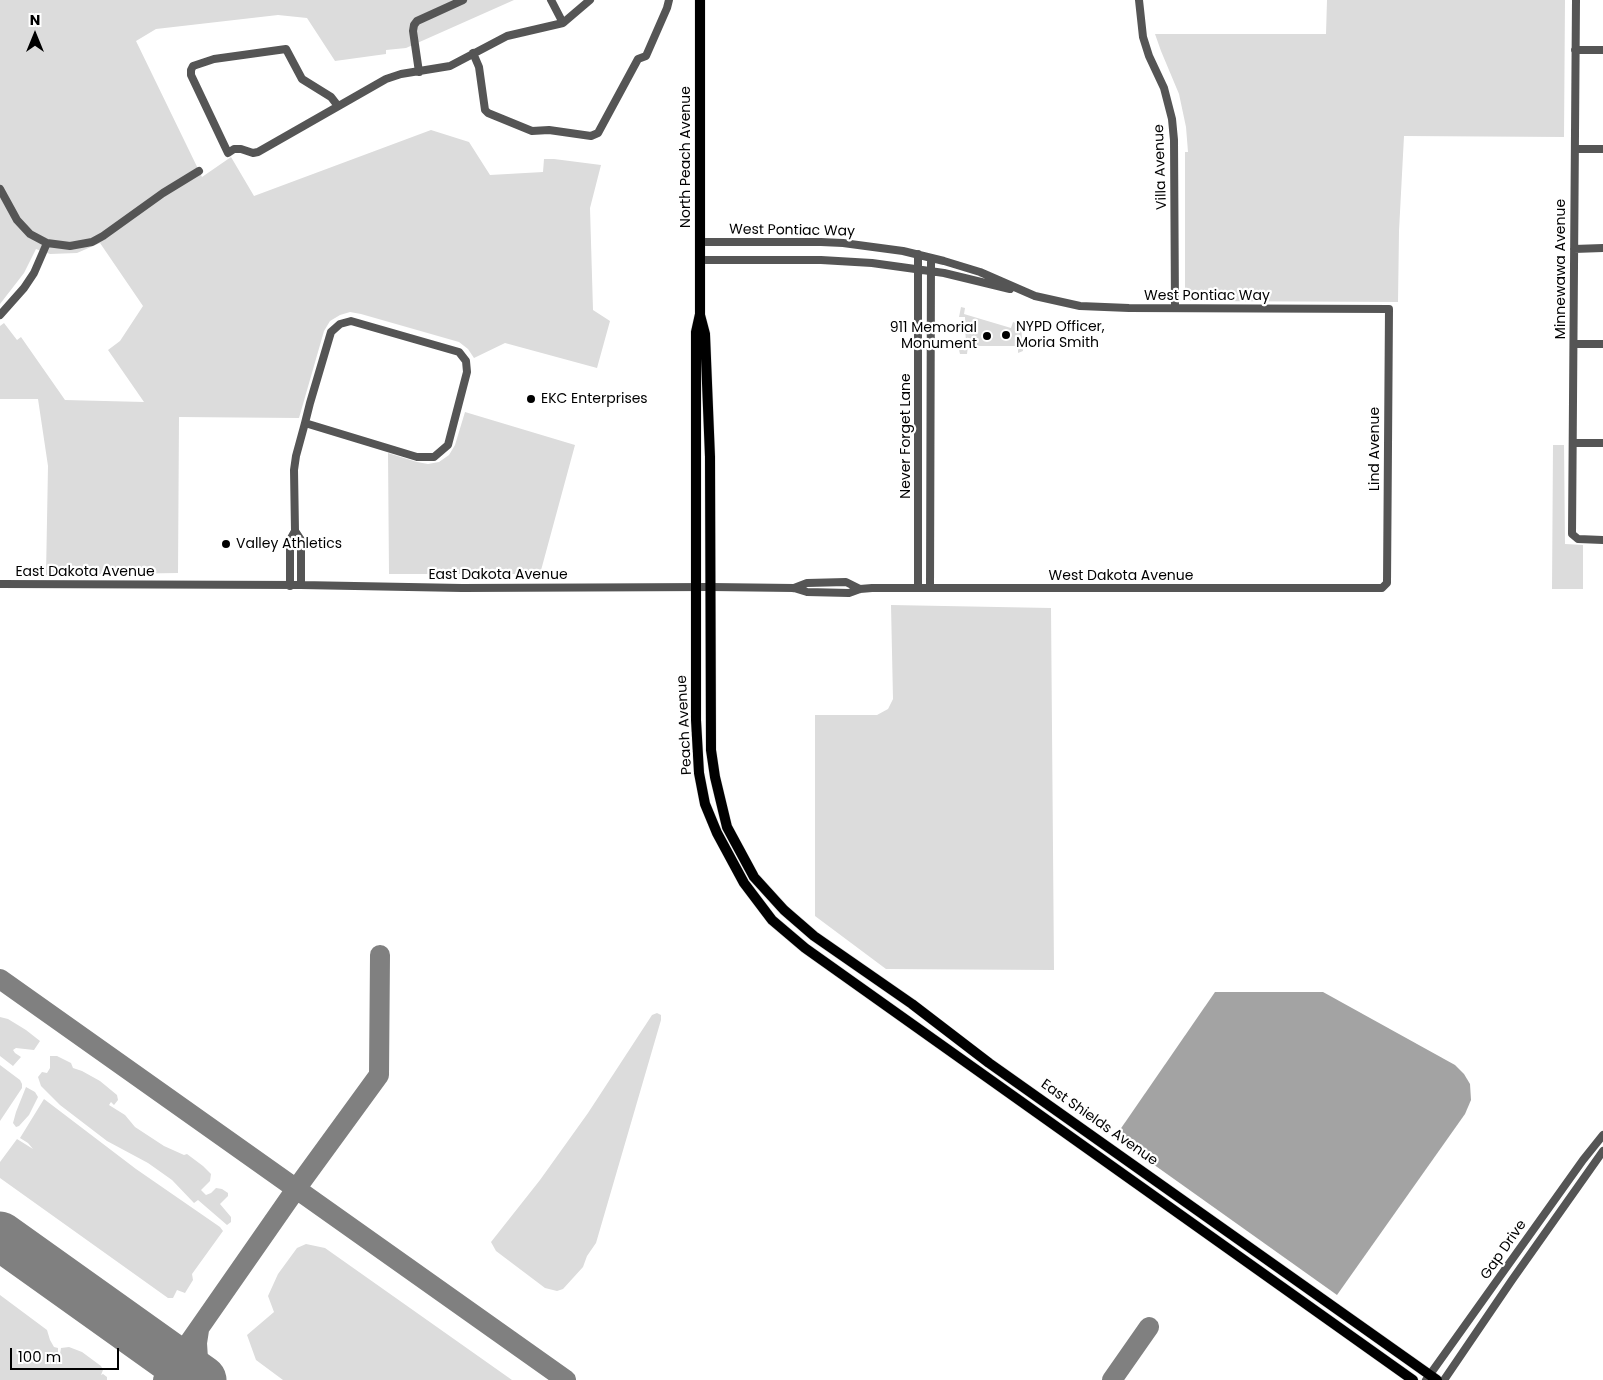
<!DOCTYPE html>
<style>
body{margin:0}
#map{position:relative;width:1603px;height:1380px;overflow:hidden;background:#fff;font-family:Poppins,sans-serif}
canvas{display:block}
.north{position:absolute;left:10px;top:10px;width:50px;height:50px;-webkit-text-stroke:4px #fff;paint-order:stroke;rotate:0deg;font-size:14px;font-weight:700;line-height:20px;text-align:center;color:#000}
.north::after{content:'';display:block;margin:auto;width:18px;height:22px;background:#000;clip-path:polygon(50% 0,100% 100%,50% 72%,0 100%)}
.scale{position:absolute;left:10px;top:1348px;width:109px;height:22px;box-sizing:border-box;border:2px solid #000;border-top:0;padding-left:6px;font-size:15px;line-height:18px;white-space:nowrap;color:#000;-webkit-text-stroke:4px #fff;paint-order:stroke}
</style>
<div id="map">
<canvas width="1603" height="1380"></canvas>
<div class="north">N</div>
<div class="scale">100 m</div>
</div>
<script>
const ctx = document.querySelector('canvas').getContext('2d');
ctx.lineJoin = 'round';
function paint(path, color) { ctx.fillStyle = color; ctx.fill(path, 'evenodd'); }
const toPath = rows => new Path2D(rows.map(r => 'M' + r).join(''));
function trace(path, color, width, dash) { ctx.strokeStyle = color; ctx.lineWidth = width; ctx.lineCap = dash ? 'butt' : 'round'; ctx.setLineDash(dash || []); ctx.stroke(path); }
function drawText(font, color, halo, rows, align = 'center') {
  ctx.font = font + ' Poppins,sans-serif'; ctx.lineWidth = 4.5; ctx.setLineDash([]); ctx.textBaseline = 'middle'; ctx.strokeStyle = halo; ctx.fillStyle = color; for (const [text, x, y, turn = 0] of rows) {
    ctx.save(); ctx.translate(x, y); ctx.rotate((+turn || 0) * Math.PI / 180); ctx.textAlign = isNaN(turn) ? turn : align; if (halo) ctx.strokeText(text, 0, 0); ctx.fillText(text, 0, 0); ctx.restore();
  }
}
const green = toPath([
 [0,0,514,0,406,48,386,50,386,54,335,61,307,18,278,15,156,29,136,41,202,177,231,157,254,196,431,130,469,142,490,175,543,172,544,159,554,159,601,165,590,208,593,310,610,321,597,368,505,343,474,358,468,349,459,342,361,314,350,312,340,315,330,321,324,331,299,418,179,417,178,573,46,575,48,466,38,399,0,399,0,326,4,323,17,340,21,337,65,400,144,402,108,350,120,341,143,306,100,243,77,253,50,254,36,249,24,273,0,304],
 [1327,0,1565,0,1564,137,1404,136,1399,231,1398,302,1191,301,1186,297,1185,293,1185,152,1188,152,1186,127,1179,94,1161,51,1155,34,1326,34],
 [961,307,965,308,964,314,1011,328,1013,322,1021,325,1023,351,1018,353,1018,346,968,346,967,354,960,354,959,350,966,350,965,317,959,317],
 [465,412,575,445,540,574,389,574,388,453,417,462,428,464,439,462,449,455,455,445],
 [1553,445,1564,445,1565,544,1583,545,1583,589,1552,589],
 [891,605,1051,608,1054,970,886,969,815,916,815,715,877,715,888,709,893,699],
 [657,1013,661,1015,661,1020,596,1243,587,1256,583,1267,563,1289,557,1291,545,1288,496,1251,491,1242,540,1180,588,1113,652,1015],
 [0,1017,8,1019,26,1030,40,1041,34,1050,16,1048,13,1050,15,1053,21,1057,13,1066,0,1056],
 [50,1056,57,1056,71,1063,73,1068,82,1071,100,1081,117,1095,118,1100,114,1105,111,1102,109,1105,125,1115,135,1127,164,1146,184,1155,187,1154,203,1166,211,1174,210,1181,201,1190,206,1195,211,1193,216,1188,222,1189,228,1193,228,1196,220,1204,231,1217,231,1222,227,1225,198,1200,194,1203,172,1180,148,1163,107,1141,60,1105,41,1086,38,1077,42,1072,47,1073,50,1068],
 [0,1065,20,1080,22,1084,22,1088,0,1121],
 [26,1087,35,1092,38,1097,29,1115,19,1126,16,1127,13,1123,16,1112],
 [44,1099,136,1169,220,1227,223,1231,192,1274,193,1280,185,1293,177,1290,173,1298,168,1298,0,1178,0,1162,17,1139,33,1149,28,1143,20,1138],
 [306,1244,325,1248,512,1380,283,1380,256,1360,247,1335,274,1312,268,1296,278,1274,297,1248],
 [0,1295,47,1330,50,1340,54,1347,58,1348,58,1354,60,1354,61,1348,69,1347,82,1352,101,1366,103,1370,101,1375,103,1374,107,1377,107,1380,0,1380]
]);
const water = toPath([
 [1215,992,1323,992,1455,1065,1464,1074,1470,1084,1471,1100,1465,1114,1337,1295,1115,1137]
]);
const taxiway = toPath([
 [0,979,566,1380],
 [199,1330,197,1343,198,1359,207,1380],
 [163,1380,296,1189,379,1075,380,955],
 [1112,1380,1149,1327]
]);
const runway = toPath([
 [0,1236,202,1380]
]);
const minor = toPath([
 [551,0,563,23],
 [1139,0,1143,37,1149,56,1164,88,1172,119,1174,140,1175,308],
 [1576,0,1572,534,1578,539,1603,540],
 [1575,50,1603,50],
 [473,53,479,67,485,110,488,113,532,131,549,130,591,136,598,133,638,59,646,56,667,8,669,0],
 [419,72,413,31,414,25,417,21,463,0],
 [338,106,331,97,302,79,286,49,214,59,193,66,191,70,191,75,228,153,234,149,241,149,253,153,258,152,386,79,401,74,450,66,507,36,563,23,590,0],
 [1575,149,1603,149],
 [0,189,17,220,30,234,47,243,70,246,92,242,103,236,163,193,199,171],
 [1574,249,1603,248],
 [699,260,821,260,872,263,944,273,1010,289],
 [0,315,24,288,34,273,47,243],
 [1574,344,1603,344],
 [1573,443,1603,443],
 [0,584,301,585,462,588,711,587,794,588,807,592,849,593,860,589,872,588,1382,588,1387,583,1389,309,1129,308,1080,306,1035,296,980,272,944,261,903,251,843,243,821,242,699,242],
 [301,585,301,540,295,531,294,470,296,456,305,423,310,403,331,332,340,324,351,321,459,352,466,361,467,372,448,445,434,457,417,457,305,423],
 [290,586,290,540,295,531],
 [794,588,807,583,846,582,860,589],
 [918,588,918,254],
 [930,588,931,258],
 [1426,1380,1583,1160,1603,1135],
 [1444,1380,1512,1280,1603,1151]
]);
const major = toPath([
 [700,0,700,314,696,332,696,720,699,773,705,804,717,833,744,883,772,920,805,948,1413,1380],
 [700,315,705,334,710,457,711,750,715,777,727,827,754,877,784,910,814,936,912,1004,989,1063,1437,1380]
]);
const markers = [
 [1006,335,5,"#000"],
 [987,336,5,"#000"],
 [531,399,5,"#000"],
 [226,544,5,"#000"]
];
const streetNames = [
 ["North Peach Avenue",686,157,-90],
 ["Villa Avenue",1161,167,-92],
 ["West Pontiac Way",792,231,1],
 ["Minnewawa Avenue",1561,269,-90],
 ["West Pontiac Way",1207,296],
 ["Never Forget Lane",906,436,-90],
 ["Lind Avenue",1375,449,-90],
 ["East Dakota Avenue",85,572],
 ["East Dakota Avenue",498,575],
 ["West Dakota Avenue",1121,576],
 ["Peach Avenue",685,725,-93],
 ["East Shields Avenue",1099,1123,35],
 ["Gap Drive",1504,1250,-55]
];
const poiNames = [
 ["NYPD Officer,",1016,327],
 ["Moria Smith",1016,343],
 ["911 Memorial",977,328,"right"],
 ["Monument",977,344,"right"],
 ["EKC Enterprises",541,399],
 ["Valley Athletics",236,544]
];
paint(green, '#dcdcdc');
paint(water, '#a3a3a3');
trace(taxiway, '#808080', 20);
trace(runway, '#808080', 49);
trace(major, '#dbdbdb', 11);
trace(minor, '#555', 8);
trace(major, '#000', 10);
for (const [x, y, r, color] of markers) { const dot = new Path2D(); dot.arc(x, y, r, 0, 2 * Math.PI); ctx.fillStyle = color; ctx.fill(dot); trace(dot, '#fff', 2); }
drawText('14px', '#000', '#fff', streetNames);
drawText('14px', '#000', '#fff', poiNames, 'left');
</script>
